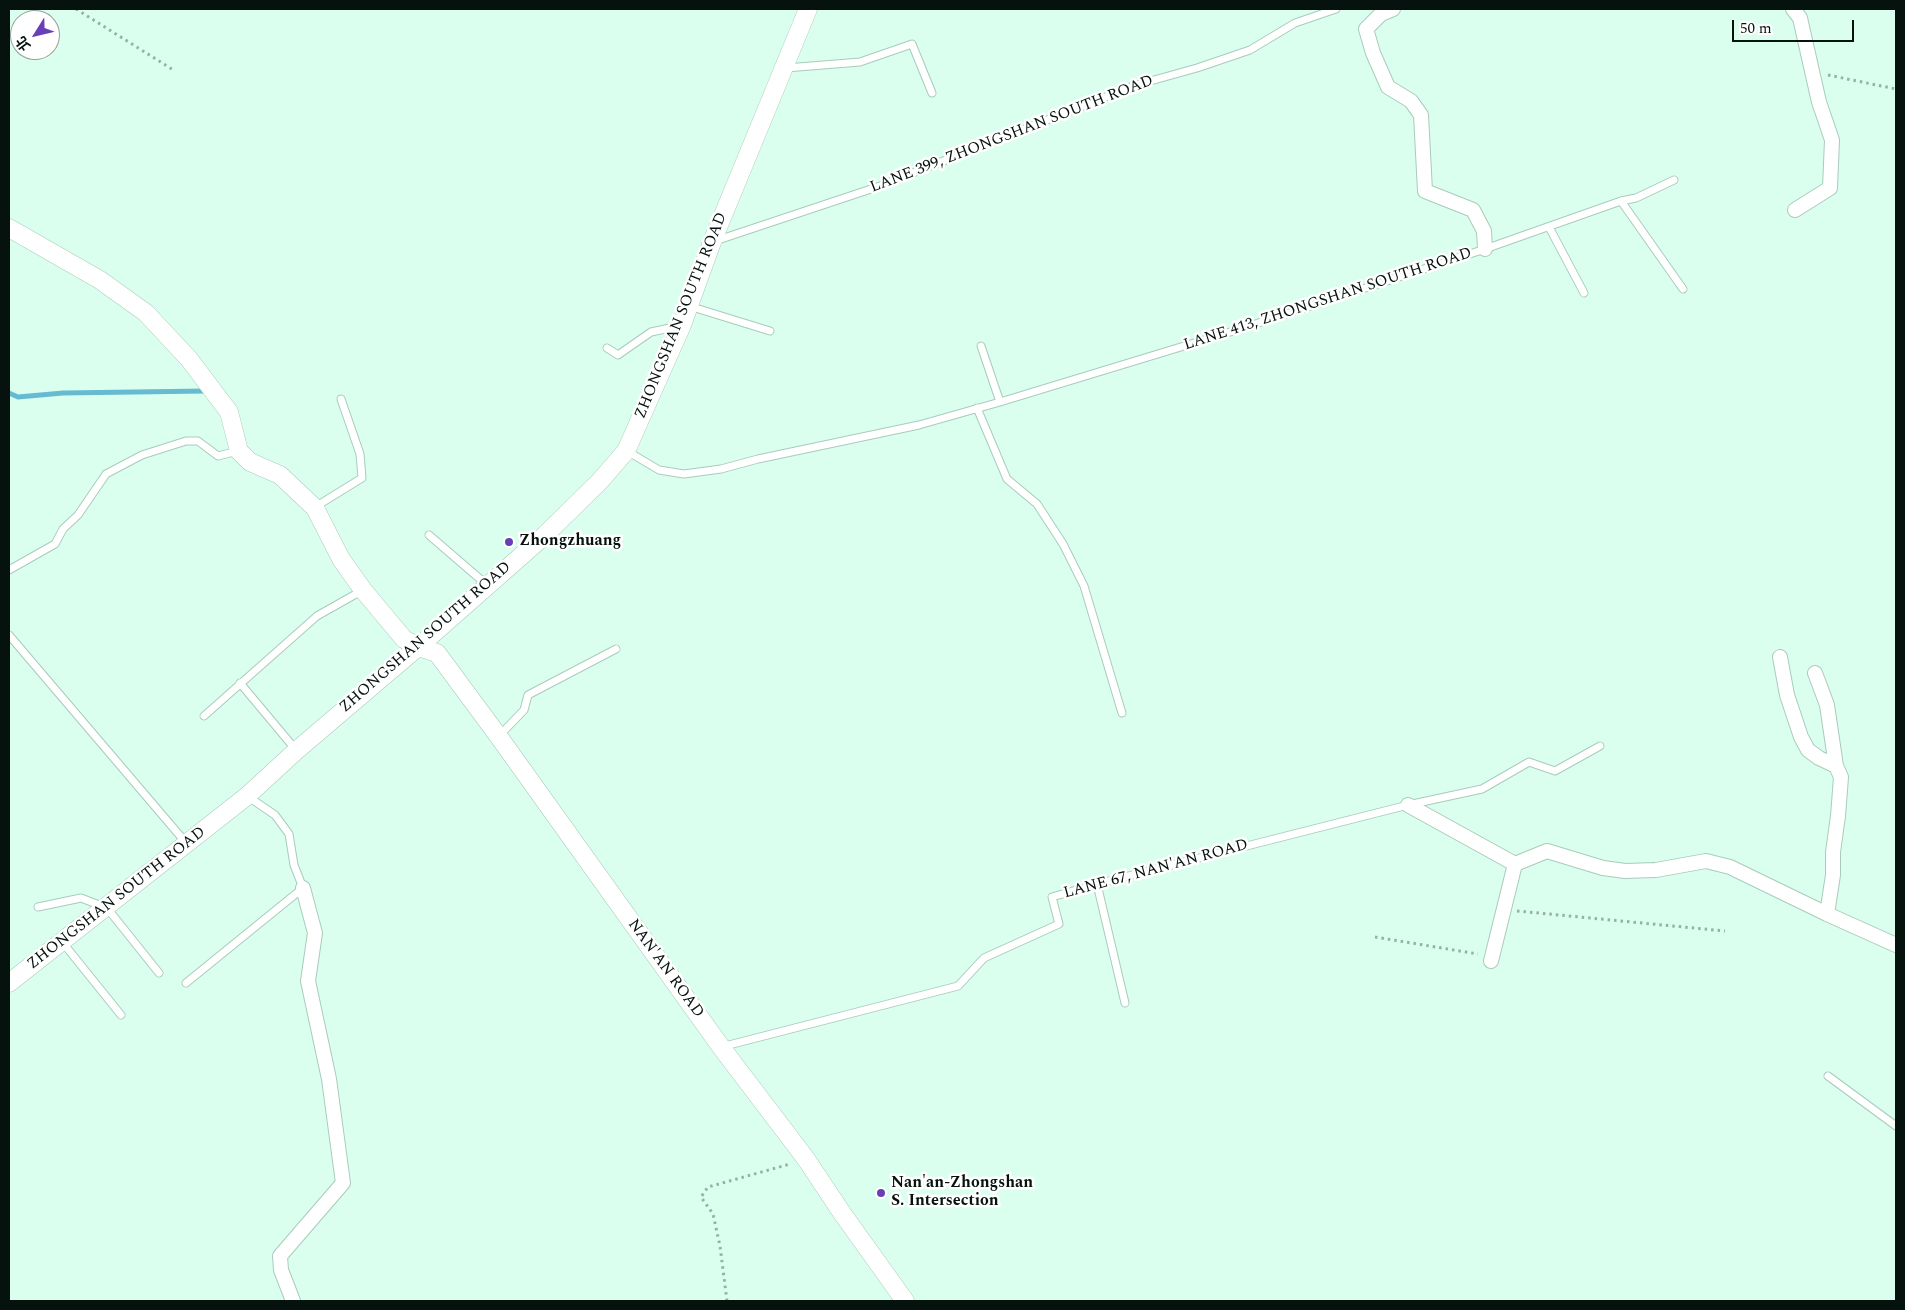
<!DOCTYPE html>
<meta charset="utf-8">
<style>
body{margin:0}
#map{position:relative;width:1905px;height:1310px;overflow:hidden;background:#dbffef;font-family:Spectral,"Noto Sans TC",serif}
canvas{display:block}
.frame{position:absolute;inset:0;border:10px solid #06120e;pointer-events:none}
.north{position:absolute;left:10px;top:10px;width:50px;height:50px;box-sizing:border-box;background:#fff;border:1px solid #9ba09f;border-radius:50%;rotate:234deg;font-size:14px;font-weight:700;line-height:20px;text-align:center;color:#06120e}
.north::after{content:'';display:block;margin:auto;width:18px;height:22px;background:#693fb7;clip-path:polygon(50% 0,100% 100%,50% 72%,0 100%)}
.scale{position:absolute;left:1732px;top:20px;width:122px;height:22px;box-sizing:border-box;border:2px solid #06120e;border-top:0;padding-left:6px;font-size:15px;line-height:18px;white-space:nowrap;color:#06120e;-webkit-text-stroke:4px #fff;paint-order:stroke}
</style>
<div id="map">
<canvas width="1905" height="1310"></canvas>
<div class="frame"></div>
<div class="north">北</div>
<div class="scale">50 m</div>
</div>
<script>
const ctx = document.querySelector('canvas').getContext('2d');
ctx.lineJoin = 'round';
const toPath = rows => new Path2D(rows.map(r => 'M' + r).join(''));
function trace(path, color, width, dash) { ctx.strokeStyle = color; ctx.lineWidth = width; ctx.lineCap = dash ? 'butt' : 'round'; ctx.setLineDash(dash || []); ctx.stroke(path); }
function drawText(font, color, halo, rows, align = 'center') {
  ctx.font = font + ' Spectral,serif'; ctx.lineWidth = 5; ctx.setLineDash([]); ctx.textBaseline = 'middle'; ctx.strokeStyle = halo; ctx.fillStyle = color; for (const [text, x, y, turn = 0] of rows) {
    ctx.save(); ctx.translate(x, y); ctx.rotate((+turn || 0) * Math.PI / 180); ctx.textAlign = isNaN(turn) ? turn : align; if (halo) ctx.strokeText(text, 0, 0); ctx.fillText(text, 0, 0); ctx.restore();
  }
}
const stream = toPath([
 [9,393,18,397,63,393,206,391]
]);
const path = toPath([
 [76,9,175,71],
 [1828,75,1896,89],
 [1517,911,1725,931],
 [1375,937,1478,954],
 [727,1301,720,1246,713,1214,701,1197,708,1187,790,1164]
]);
const service = toPath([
 [786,68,860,62,912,44,932,93],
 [1621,201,1683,289],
 [1549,227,1584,293],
 [715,241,880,186,1136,85,1197,68,1250,50,1295,23,1336,9],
 [689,306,770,331],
 [981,346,1000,402],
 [607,348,618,355,651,332,679,326],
 [977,408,1007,479,1037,504,1063,544,1084,586,1122,713],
 [627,451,659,470,684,474,721,469,758,459,919,425,1000,402,1240,329,1485,249,1621,201,1636,198,1674,180],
 [315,507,362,478,360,454,341,399],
 [429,535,487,585],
 [9,570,55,544,63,529,78,515,106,474,142,455,186,441,198,441,218,456,238,451],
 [9,635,187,844],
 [240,683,296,750],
 [204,716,317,616,363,590],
 [499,736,524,710,528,695,616,649],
 [1097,884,1125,1003],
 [38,907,81,898,107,908,159,973],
 [63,943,121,1015],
 [186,983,303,888,294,865,289,834,275,815,247,796],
 [721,1047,958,986,984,958,1059,924,1052,897,1097,884,1408,805,1482,789,1529,762,1555,771,1600,746],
 [1828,1076,1896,1126]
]);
const minor = toPath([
 [1393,9,1381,14,1366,29,1373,53,1388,87,1411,101,1421,115,1425,191,1473,210,1484,231,1485,249],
 [1793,9,1800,18,1819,102,1832,140,1830,188,1795,210],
 [1780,657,1787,695,1801,737,1808,750,1819,758,1836,766,1841,777,1838,816,1833,852,1833,875,1827,914],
 [1815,673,1827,705,1836,766],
 [1408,805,1515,864],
 [1491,961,1515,864,1547,851,1603,868,1625,871,1656,870,1706,861,1730,867,1827,914,1896,945],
 [293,1301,281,1270,280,1256,343,1183,329,1079,308,981,315,933,303,888]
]);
const tertiary = toPath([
 [9,228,100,280,146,313,189,359,229,412,239,451,250,462,280,475,315,508,341,559,363,590,404,639,418,647,437,653,499,737,721,1047,806,1159,842,1213,905,1301],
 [9,983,247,796,297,750,418,647,545,535,600,481,626,451,682,325,712,242,808,9]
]);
const markers = [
 [509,542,5,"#693fb7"],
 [881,1193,5,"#693fb7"]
];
const streetNames = [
 ["LANE 399, ZHONGSHAN SOUTH ROAD",1012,135,-21],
 ["LANE 413, ZHONGSHAN SOUTH ROAD",1328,300,-18],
 ["ZHONGSHAN SOUTH ROAD",682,316,-68],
 ["ZHONGSHAN SOUTH ROAD",426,638,-41],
 ["LANE 67, NAN'AN ROAD",1156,870,-15],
 ["ZHONGSHAN SOUTH ROAD",117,899,-38],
 ["NAN'AN ROAD",665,969,54]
];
const poiNames = [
 ["Zhongzhuang",519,542],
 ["Nan'an-Zhongshan",891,1184],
 ["S. Intersection",891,1202]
];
trace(stream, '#66bbd3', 5);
trace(service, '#a9cbbc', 9);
trace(minor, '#a9cbbc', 16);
trace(tertiary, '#a9cbbc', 19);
trace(path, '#95b1a5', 3, [2.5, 4]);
trace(service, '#fff', 7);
trace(minor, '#fff', 14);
trace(tertiary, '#fff', 18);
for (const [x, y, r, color] of markers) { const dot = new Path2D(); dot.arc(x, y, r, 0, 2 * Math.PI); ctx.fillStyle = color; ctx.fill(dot); trace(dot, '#fff', 2); }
drawText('16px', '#06120e', '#fff', streetNames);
drawText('bold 16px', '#06120e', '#fff', poiNames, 'left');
</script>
